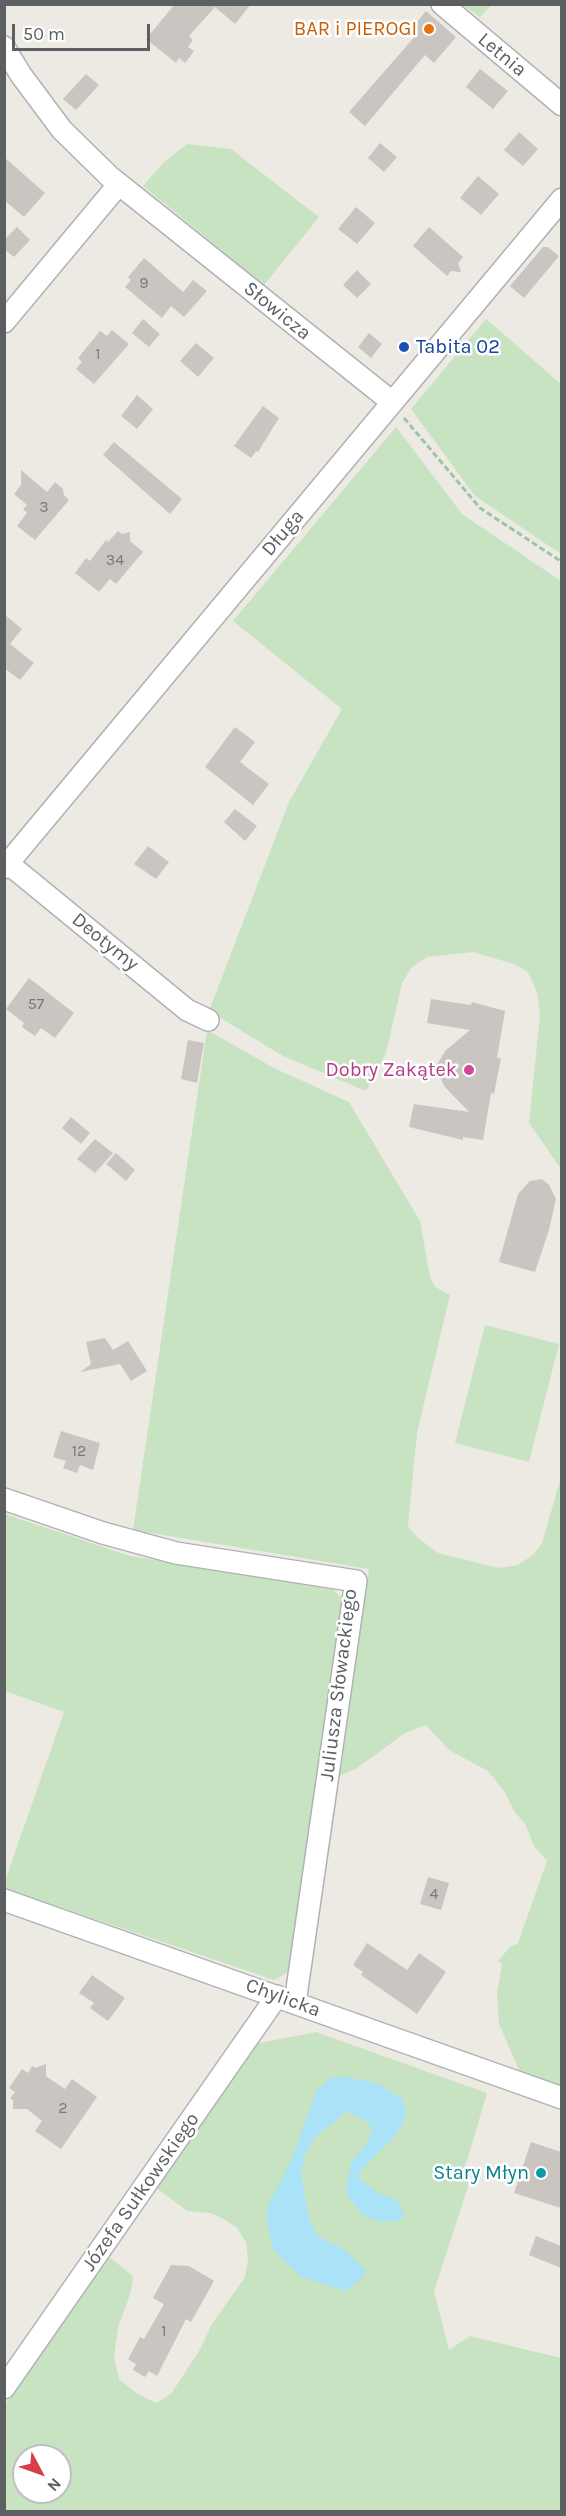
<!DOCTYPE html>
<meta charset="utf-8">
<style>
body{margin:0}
#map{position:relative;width:566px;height:2516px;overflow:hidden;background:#edeae4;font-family:Karla,sans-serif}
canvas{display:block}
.frame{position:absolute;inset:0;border:6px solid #5c6063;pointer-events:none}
.north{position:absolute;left:12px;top:2444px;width:60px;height:60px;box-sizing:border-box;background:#fff;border:2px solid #bebfc1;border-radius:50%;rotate:131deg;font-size:16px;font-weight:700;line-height:24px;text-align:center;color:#5c6063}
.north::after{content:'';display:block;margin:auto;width:21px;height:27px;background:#da3d4a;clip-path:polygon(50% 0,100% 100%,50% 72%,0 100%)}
.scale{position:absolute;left:12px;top:24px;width:138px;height:27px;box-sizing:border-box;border:3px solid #5c6063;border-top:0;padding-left:8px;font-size:18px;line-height:21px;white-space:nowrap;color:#5c6063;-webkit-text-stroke:4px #fff;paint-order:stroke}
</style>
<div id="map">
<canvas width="566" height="2516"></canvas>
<div class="frame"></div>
<div class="north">N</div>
<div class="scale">50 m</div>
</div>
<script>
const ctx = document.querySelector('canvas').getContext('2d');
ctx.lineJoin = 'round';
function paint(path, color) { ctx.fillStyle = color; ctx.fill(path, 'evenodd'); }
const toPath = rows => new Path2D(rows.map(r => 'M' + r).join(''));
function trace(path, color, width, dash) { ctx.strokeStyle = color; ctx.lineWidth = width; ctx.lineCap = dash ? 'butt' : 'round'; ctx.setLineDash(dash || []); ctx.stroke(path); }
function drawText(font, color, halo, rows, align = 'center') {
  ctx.font = font + ' Karla,sans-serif'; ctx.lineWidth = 5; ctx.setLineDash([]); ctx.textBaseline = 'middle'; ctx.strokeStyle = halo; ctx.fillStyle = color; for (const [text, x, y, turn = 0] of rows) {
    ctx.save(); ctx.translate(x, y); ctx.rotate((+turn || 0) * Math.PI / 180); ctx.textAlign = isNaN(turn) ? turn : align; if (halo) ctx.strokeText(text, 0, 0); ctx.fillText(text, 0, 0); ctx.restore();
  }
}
const green = toPath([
 [463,5,491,5,480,17],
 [187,144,231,149,319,217,264,285,143,186,163,163],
 [486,319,561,384,561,554,475,496,411,409],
 [396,427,462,514,561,581,561,1169,529,1123,540,1015,537,992,528,972,514,964,473,952,427,957,412,967,402,983,386,1053,366,1091,283,1056,209,1011,289,802,342,709,233,621],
 [207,1030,274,1068,349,1102,420,1221,430,1277,435,1287,450,1295,417,1433,408,1527,418,1538,438,1553,499,1568,518,1565,533,1555,542,1543,561,1477,561,2085,538,2080,519,2070,499,2024,497,1993,502,1964,498,1961,510,1947,518,1943,547,1861,534,1846,525,1824,514,1811,504,1791,488,1771,449,1750,426,1725,405,1733,357,1768,340,1776,369,1569,133,1530],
 [485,1325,559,1344,529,1462,455,1443],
 [5,1514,130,1556,330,1587,345,1601,290,1971,274,1980,4,1888,5,1881,64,1712,5,1691],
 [316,2032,487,2093,464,2171,470,2181,434,2291,449,2350,470,2336,561,2358,561,2511,5,2512,5,2404,108,2256,133,2276,131,2291,118,2328,114,2357,119,2379,136,2393,156,2403,171,2394,199,2351,212,2324,245,2277,248,2259,246,2242,237,2228,224,2219,210,2213,187,2211,155,2187,254,2044],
 [24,2456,60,2456,60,2492,24,2492]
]);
const water = toPath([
 [342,2076,379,2084,403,2100,406,2112,402,2125,392,2139,359,2172,360,2179,378,2193,398,2200,404,2216,397,2221,380,2222,364,2215,346,2194,351,2162,366,2144,372,2131,368,2122,347,2111,316,2136,306,2152,301,2173,309,2220,317,2235,346,2251,366,2271,363,2277,345,2291,302,2277,290,2267,273,2250,267,2220,269,2204,291,2161,316,2092,328,2079]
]);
const building = toPath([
 [175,4,251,4,235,24,215,7,189,36,193,40,188,47,194,51,185,63,179,58,176,63,146,39],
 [426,11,456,37,434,63,425,55,365,126,349,112,417,34,411,29],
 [480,69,508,91,493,109,466,87],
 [86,74,99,85,76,110,63,99],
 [519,132,538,149,523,166,504,150],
 [380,143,397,157,384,172,368,158],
 [4,157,45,193,24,217,4,200],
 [478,176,499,194,481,215,460,198],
 [356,207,375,223,357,244,338,229],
 [17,227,30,240,14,257,4,249,4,240],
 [429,227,463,257,458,263,461,272,451,271,447,276,413,246],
 [543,247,548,247,559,256,524,298,510,286],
 [144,258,183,292,193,280,207,291,184,317,171,306,162,318,125,287,131,280,128,277],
 [357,270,371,284,357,298,343,285],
 [143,319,160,334,149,347,132,333],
 [112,330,129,344,94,384,76,369,82,362,78,358,100,331,107,336],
 [369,333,382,344,371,358,358,347],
 [196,343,214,358,198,377,180,361],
 [137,395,153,409,137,429,121,416],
 [263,406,279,418,258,452,256,451,251,458,234,446],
 [114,442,182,499,170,514,103,455],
 [21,470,47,492,55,482,63,489,64,495,69,500,35,540,17,526,27,513,23,509,27,505,14,494,21,485],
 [118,531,122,534,130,532,130,541,143,552,116,584,110,579,99,592,75,573,86,558,90,561,106,540,108,542],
 [4,614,22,629,10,644,34,663,20,680,4,668],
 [235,727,255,742,240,762,269,784,253,805,205,767],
 [235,809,257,826,245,841,224,822],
 [148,846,169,862,156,879,134,864],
 [29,978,74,1013,55,1038,41,1028,35,1036,22,1027,24,1023,6,1009],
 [431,999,471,1005,472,1002,505,1011,497,1058,501,1058,494,1094,491,1093,483,1140,463,1137,463,1140,409,1127,414,1104,469,1112,444,1086,436,1066,446,1050,470,1030,427,1023],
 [188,1040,204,1043,197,1083,181,1079],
 [71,1117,90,1133,81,1144,62,1128],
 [95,1139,113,1153,95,1173,77,1159],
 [116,1153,135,1170,126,1181,106,1164],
 [542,1179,549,1185,556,1199,549,1230,535,1272,499,1262,518,1194,530,1181],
 [105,1338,113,1350,128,1341,147,1371,131,1381,120,1364,80,1372,91,1364,86,1342],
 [61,1431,100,1443,93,1470,80,1465,77,1473,63,1468,66,1461,53,1457],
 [428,1877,449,1883,441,1910,420,1904],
 [367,1943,407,1970,419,1953,446,1972,417,2014,361,1975,363,1972,353,1965],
 [92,1975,125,1998,108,2021,90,2008,94,2003,79,1993],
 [46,2064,46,2076,65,2089,72,2079,97,2097,61,2149,35,2131,42,2121,27,2109,13,2109,13,2100,10,2098,15,2092,9,2088,22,2069,28,2073,32,2066,35,2068],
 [531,2142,561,2152,561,2208,514,2193],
 [536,2236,561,2246,561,2268,529,2255],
 [171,2265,189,2266,214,2281,191,2322,186,2319,157,2376,149,2371,145,2377,133,2370,136,2364,128,2359,140,2337,144,2339,164,2304,153,2298]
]);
const path = toPath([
 [404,418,480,508,562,562]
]);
const minor = toPath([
 [442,4,562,105],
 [4,47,21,75,62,130,110,177,392,402],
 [4,322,119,184],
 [4,860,187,1010,208,1020],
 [4,868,562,199],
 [4,1499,103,1533,176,1553,356,1581,295,2003],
 [4,1900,562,2098],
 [4,2388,277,1996]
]);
const markers = [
 [429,29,6,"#e8710a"],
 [404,347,6,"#1a4fb4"],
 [469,1070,6,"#d1479c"],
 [541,2173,6,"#0f9aa8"]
];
const numberNames = [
 ["9",144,283],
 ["1",98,354],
 ["3",44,507],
 ["34",115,560],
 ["57",36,1004],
 ["12",79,1451],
 ["4",434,1894],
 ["2",63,2108],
 ["1",164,2331]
];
const foodNames = [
 ["BAR i PIEROGI",417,29]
];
const streetNames = [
 ["Letnia",502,55,40],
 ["Słowicza",277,311,39],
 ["Długa",283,533,-50],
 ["Deotymy",105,942,39],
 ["Juliusza Słowackiego",339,1685,-83],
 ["Chylicka",283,1998,20],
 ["Józefa Sułkowskiego",141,2192,-55]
];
const transitNames = [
 ["Tabita 02",416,347]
];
const hotelNames = [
 ["Dobry Zakątek",457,1070]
];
const cultureNames = [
 ["Stary Młyn",529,2173]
];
paint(green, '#c8e3c2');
paint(water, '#aae2f8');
paint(building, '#c9c5c0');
trace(minor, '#afb2b5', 24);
trace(path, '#9ec5a2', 3, [6, 3]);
trace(minor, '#fff', 21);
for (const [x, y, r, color] of markers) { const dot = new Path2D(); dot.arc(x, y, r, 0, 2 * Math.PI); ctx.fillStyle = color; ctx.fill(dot); trace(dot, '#fff', 2); }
drawText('16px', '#77797a', null, numberNames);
drawText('20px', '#c56008', '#fff', foodNames, 'right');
drawText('20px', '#5c6063', '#fff', streetNames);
drawText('20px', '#164399', '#fff', transitNames, 'left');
drawText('20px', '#b23c85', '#fff', hotelNames, 'right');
drawText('20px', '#0d838f', '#fff', cultureNames, 'right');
</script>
